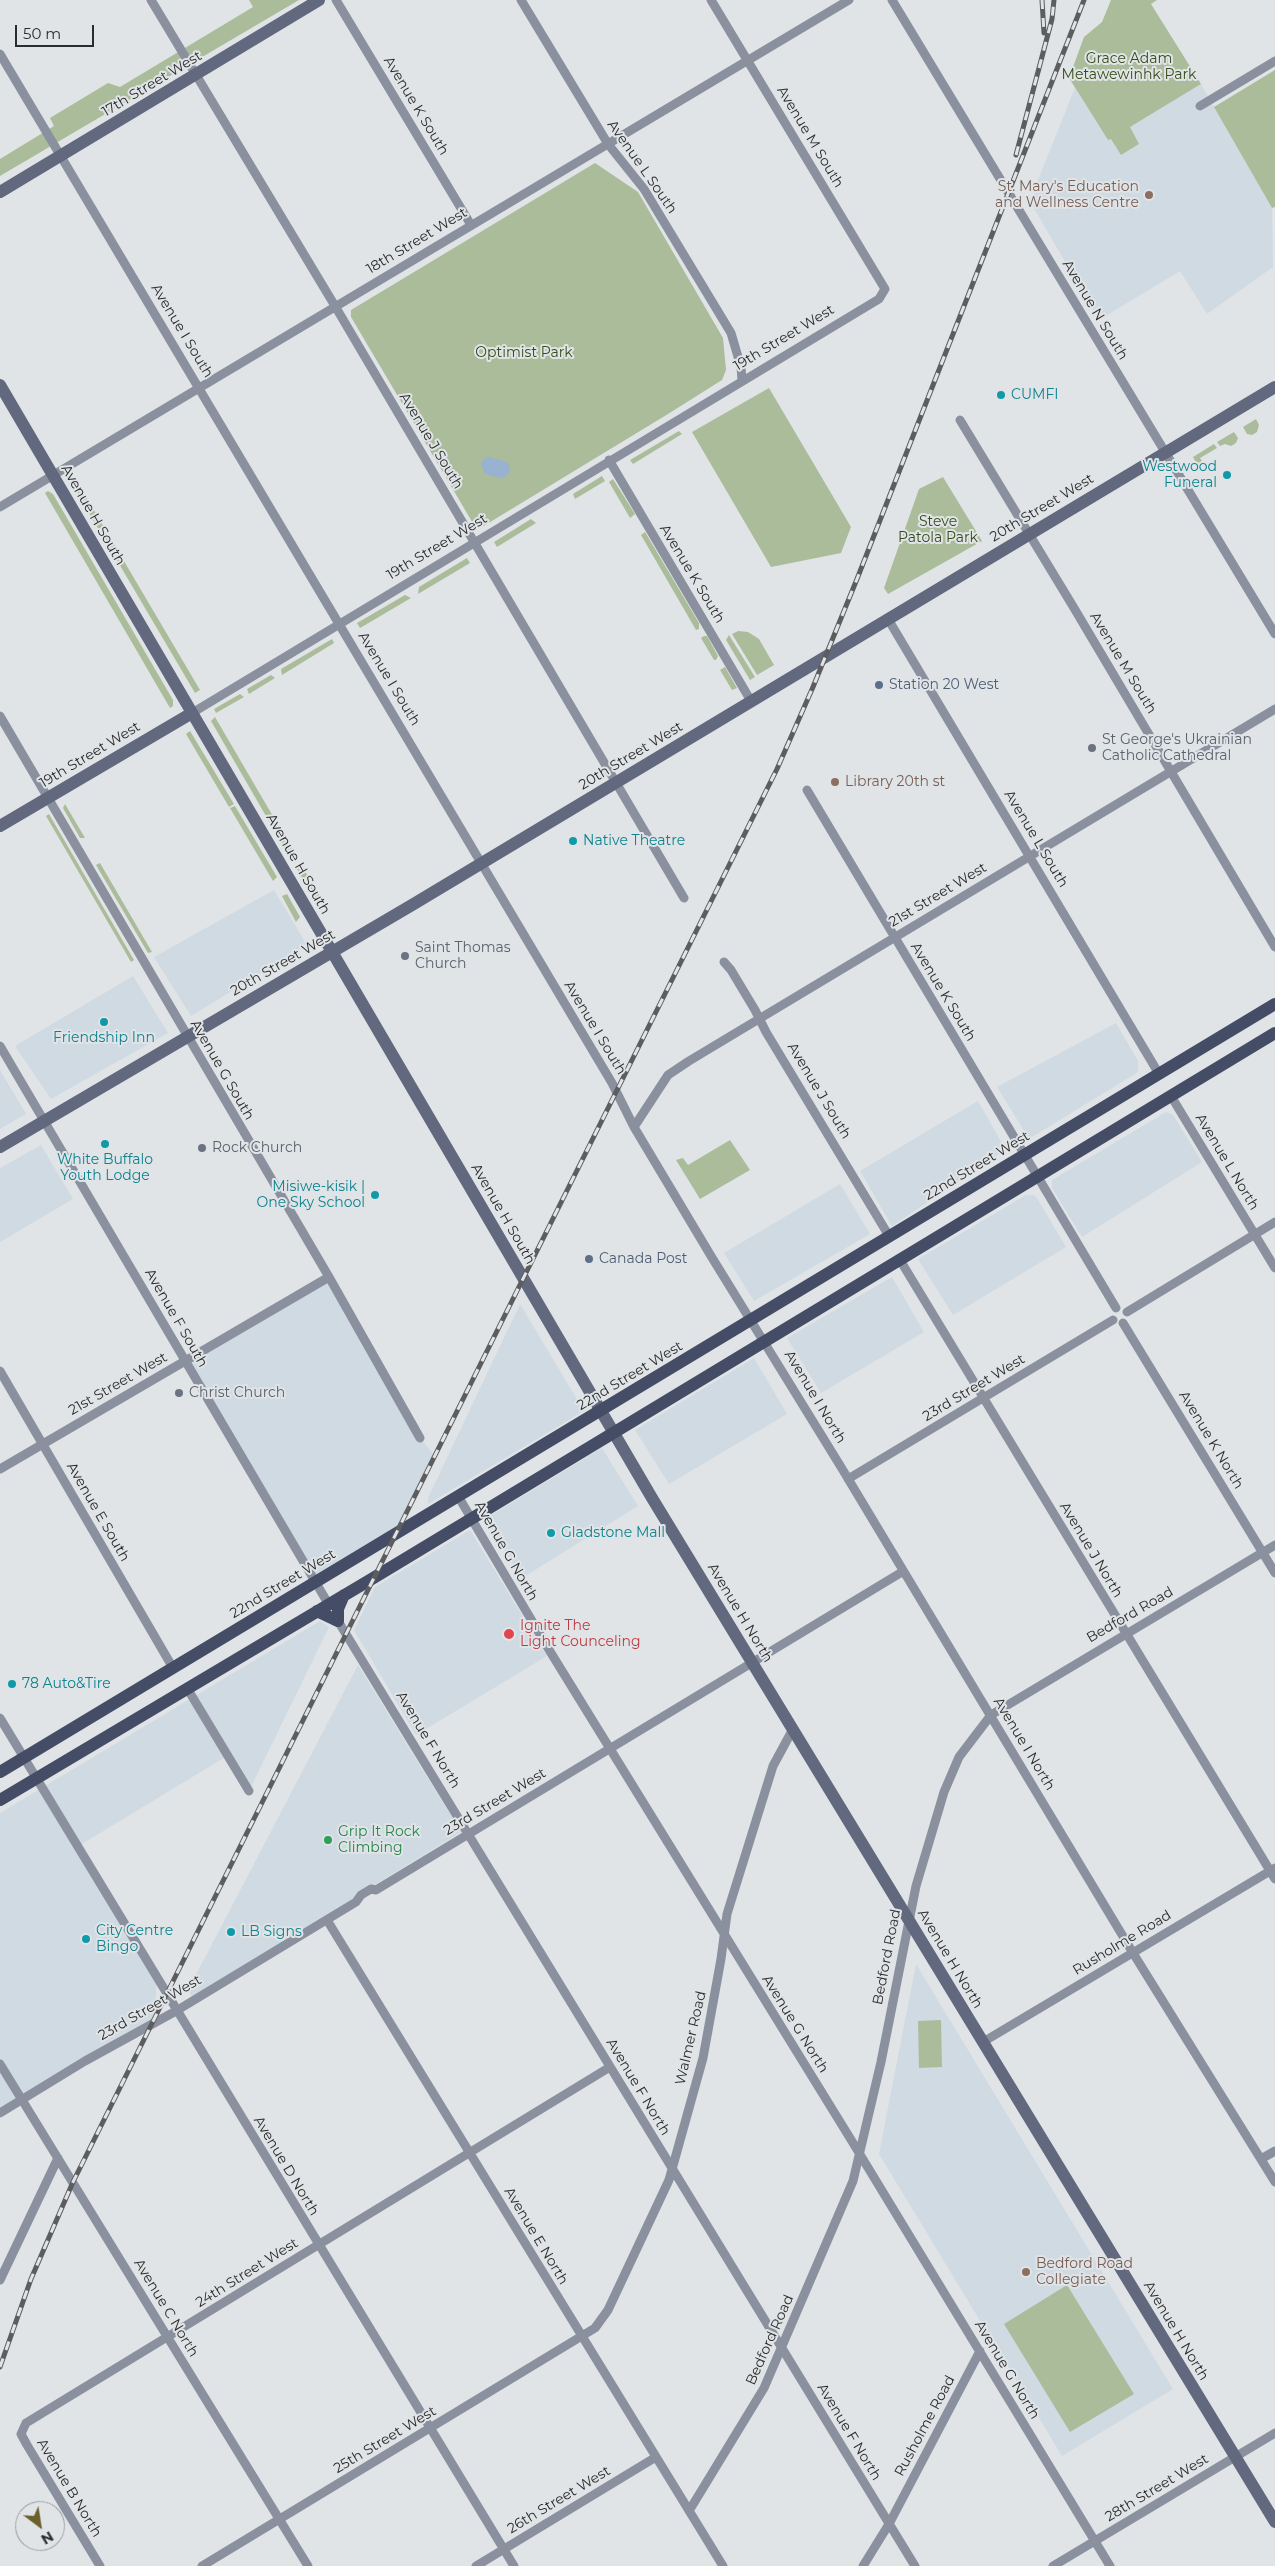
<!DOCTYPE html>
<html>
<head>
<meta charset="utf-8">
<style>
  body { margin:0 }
  #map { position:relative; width:1275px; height:2566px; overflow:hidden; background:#e0e4e7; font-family:Montserrat,sans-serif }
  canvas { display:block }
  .north { position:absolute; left:15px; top:2501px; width:50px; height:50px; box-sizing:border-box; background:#e0e4e7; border:1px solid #989a9d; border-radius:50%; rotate:149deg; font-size:14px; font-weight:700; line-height:20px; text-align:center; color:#2b2c2d }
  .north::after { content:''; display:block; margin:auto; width:18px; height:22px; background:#6c602d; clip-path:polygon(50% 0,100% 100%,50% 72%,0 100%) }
  .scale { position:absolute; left:15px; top:25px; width:79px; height:22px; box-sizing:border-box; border:2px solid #2b2c2d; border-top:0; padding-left:6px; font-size:15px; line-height:18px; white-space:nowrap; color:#2b2c2d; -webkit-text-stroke:4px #e0e4e7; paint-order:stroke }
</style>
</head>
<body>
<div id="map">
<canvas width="1275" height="2566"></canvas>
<div class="north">N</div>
<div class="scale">50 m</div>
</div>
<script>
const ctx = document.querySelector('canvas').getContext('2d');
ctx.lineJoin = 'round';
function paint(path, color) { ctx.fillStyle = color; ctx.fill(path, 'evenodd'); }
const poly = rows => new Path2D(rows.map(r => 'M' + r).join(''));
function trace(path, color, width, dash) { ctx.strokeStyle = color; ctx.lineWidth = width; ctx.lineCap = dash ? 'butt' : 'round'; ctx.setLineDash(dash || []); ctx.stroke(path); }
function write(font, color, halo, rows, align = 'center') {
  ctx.font = font + ' Montserrat,sans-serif'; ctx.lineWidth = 4; ctx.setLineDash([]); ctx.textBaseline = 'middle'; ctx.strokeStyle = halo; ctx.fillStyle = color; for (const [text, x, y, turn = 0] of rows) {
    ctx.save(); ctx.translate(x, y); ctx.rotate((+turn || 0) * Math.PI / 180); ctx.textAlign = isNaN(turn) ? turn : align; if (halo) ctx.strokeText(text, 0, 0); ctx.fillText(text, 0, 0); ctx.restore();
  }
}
const built = poly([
  [1201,84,1272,208,1273,267,1207,314,1180,271,1099,320,1032,205,1036,185,1075,88,1108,140],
  [274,890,307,945,191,1016,154,957],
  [133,976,168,1033,51,1099,15,1046],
  [1116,1023,1138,1061,1138,1072,1029,1139,997,1087],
  [0,1070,26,1114,0,1129],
  [978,1101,1003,1145,1001,1153,892,1226,860,1171],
  [1166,1112,1173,1115,1202,1162,1082,1237,1052,1188,1052,1180],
  [41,1145,73,1199,0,1242,0,1168],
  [840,1184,870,1234,754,1301,724,1253],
  [1026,1195,1033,1195,1037,1198,1066,1247,953,1315,918,1259],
  [329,1277,420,1438,435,1456,395,1534,315,1581,185,1361],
  [892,1277,924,1332,821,1393,787,1338],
  [520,1304,584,1411,428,1504,428,1498],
  [754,1358,787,1414,669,1484,635,1430],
  [602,1448,638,1506,522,1578,486,1521,488,1517],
  [470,1530,547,1656,416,1735,354,1630,375,1587],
  [320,1621,329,1627,249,1791,227,1756,77,1847,157,1980,154,2022,0,2114,0,1813],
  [358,1665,461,1832,192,1997,188,1990],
  [916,1964,1173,2389,1062,2456,879,2154]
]);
const green = poly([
  [249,0,299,0,0,176,0,159,54,126,50,118,108,83,120,87,253,7],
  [1111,0,1157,0,1151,4,1201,84,1130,127,1139,144,1121,155,1111,139,1108,140,1069,78,1084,37,1102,22],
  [1275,70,1275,207,1272,208,1214,107],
  [595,163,638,192,723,338,726,370,722,380,668,414,482,527,474,525,351,317,351,310],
  [769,388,851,527,841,553,771,567,692,432],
  [1256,419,1259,425,1257,432,1252,435,1247,434,1243,427],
  [679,431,682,434,633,464,630,460],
  [1234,432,1238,438,1236,443,1231,446,1225,444,1220,446,1217,442],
  [1214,444,1217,448,1200,458,1202,461,1197,464,1193,457],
  [602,476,605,481,575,499,573,494],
  [72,477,75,478,200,690,195,693,72,484],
  [943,477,982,541,888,594,884,588,919,489],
  [613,479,635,514,630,518,609,482],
  [48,491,53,494,173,700,173,706,170,708,45,493],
  [531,519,536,523,497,547,494,542],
  [645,532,699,623,699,629,696,630,641,535],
  [467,558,470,563,418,594,419,587],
  [405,595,411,598,360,628,357,623],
  [738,631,748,632,759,639,774,665,757,675,732,634],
  [729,635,755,677,750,680,726,640],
  [704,636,707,636,718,656,716,660,714,660,701,638],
  [332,639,334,643,282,675,281,669],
  [725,667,737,688,732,690,720,670],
  [271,675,275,678,249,694,247,689],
  [240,694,244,697,216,713,214,709],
  [215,717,295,854,288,854,211,721],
  [190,731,234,804,229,807,186,734],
  [65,804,85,838,80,838,63,808],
  [235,806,277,877,273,881,230,808],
  [49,814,134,960,131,962,46,816],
  [100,863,152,952,148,953,96,865],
  [300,863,323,901,318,905,297,869],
  [287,894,300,917,296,922,282,896],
  [730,1140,750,1170,700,1199,676,1160,683,1158,688,1165],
  [941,2020,942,2067,919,2068,918,2021],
  [1067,2285,1134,2394,1070,2432,1004,2324]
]);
const water = poly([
  [490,457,507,462,510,467,509,473,505,477,500,478,485,474,481,464,485,458]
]);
const street = poly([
  [151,0,335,306,684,898],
  [336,0,471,225],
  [521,0,608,144,644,189,731,333,741,367,742,380],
  [892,0,1275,634],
  [0,54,612,1083,634,1127,711,1256,841,1467,1133,1953,1275,2182],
  [1200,106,1275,61],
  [960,420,1074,608,1275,947],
  [609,460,751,701],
  [0,507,849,0],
  [888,619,1159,1074],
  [192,713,879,299,885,289,711,0],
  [0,716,329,1277,420,1438],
  [807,790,1116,1308],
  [724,962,731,970,755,1010,766,1032,889,1236],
  [0,1046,329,1605],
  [1171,1096,1275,1268],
  [634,1127,668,1075,689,1061,1275,709],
  [900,1260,1275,1879],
  [1127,1312,1275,1222],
  [1123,1323,1275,1573],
  [0,1371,173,1668],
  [0,1469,329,1277],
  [848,1479,1113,1320],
  [458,1496,551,1653,850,2138,1110,2566],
  [338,1621,915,2566],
  [187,1688,249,1791],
  [0,1718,514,2566],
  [327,1920,723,2566],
  [983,2042,1275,1868],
  [0,2064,308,2566],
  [0,2113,85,2061,176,2011,356,1902,361,1895,371,1889,376,1890,902,1572],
  [1261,2159,1275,2151],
  [0,2280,58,2158],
  [689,2511,764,2388,853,2181,881,2062,916,1886,944,1792,959,1757,991,1715,1275,1545],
  [100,2566,27,2445,21,2434,26,2423,610,2067],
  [202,2566,595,2328,608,2310,669,2180,703,2058,721,1959,727,1914,773,1766,793,1729],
  [476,2566,656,2457],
  [863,2566,889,2524,980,2351],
  [1053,2566,1275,2433]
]);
const secondary = poly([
  [0,192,319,0],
  [0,385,652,1498,1275,2522],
  [0,826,192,713],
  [0,1147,412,905,1275,387]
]);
const primary = poly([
  [317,1611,338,1621,338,1609,344,1595],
  [0,1772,1275,1004],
  [0,1800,375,1577,1275,1033]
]);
const rail = poly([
  [1042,0,1044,33],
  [1016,155,1052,19,1054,0],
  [0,2367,31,2279,73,2182,777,769,813,687,857,579,1084,0]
]);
const markers = [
  [1149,195,5,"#8d6e63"],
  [1001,395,5,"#0f9aa8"],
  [1227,475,5,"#0f9aa8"],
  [879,685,5,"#5c6f8a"],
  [1092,748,5,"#6b7280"],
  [835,782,5,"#8d6e63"],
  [573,841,5,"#0f9aa8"],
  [405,956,5,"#6b7280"],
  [104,1022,5,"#0f9aa8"],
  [105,1144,5,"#0f9aa8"],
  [202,1148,5,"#6b7280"],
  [375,1195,5,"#0f9aa8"],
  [589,1259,5,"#5c6f8a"],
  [179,1393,5,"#6b7280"],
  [551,1533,5,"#0f9aa8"],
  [509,1634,6,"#e0444e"],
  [12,1684,5,"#0f9aa8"],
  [328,1840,5,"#2e9e5b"],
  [231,1932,5,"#0f9aa8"],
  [86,1939,5,"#0f9aa8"],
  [1026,2272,5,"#8d6e63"]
];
const parkNames = [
  ["Grace Adam",1129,59],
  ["Metawewinhk Park",1129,75],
  ["Optimist Park",524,353],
  ["Steve",938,522],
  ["Patola Park",938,538]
];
const streetNames = [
  ["17th Street West",152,84,-31],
  ["Avenue K South",416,106,59],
  ["Avenue M South",810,137,59],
  ["Avenue L South",642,167,55],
  ["18th Street West",417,241,-31],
  ["Avenue N South",1095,310,59],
  ["Avenue I South",182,331,59],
  ["19th Street West",784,338,-31],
  ["Avenue J South",431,441,59],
  ["20th Street West",1042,508,-31],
  ["Avenue H South",93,515,60],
  ["19th Street West",437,547,-31],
  ["Avenue K South",692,574,59],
  ["Avenue M South",1123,663,59],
  ["Avenue I South",389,679,59],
  ["19th Street West",90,755,-31],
  ["20th Street West",631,756,-31],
  ["Avenue L South",1036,839,59],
  ["Avenue H South",298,864,60],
  ["21st Street West",938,895,-31],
  ["20th Street West",283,963,-30],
  ["Avenue K South",943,992,59],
  ["Avenue I South",595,1028,59],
  ["Avenue G South",222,1070,60],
  ["Avenue J South",819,1091,59],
  ["Avenue L North",1227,1162,59],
  ["22nd Street West",977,1166,-31],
  ["Avenue H South",503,1214,60],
  ["Avenue F South",176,1318,60],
  ["22nd Street West",630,1376,-31],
  ["21st Street West",118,1384,-30],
  ["23rd Street West",974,1388,-31],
  ["Avenue I North",815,1397,59],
  ["Avenue K North",1211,1440,59],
  ["Avenue E South",98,1512,60],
  ["Avenue J North",1091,1550,59],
  ["Avenue G North",506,1551,60],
  ["22nd Street West",283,1584,-31],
  ["Avenue H North",740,1613,59],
  ["Bedford Road",1130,1615,-30],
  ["Avenue F North",428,1740,59],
  ["Avenue I North",1024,1744,59],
  ["23rd Street West",495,1802,-31],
  ["Rusholme Road",1122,1943,-31],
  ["Bedford Road",887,1957,-79],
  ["Avenue H North",950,1959,59],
  ["23rd Street West",150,2008,-30],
  ["Avenue G North",795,2024,58],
  ["Walmer Road",691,2038,-77],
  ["Avenue F North",638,2087,59],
  ["Avenue D North",286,2166,59],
  ["Avenue E North",536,2236,59],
  ["24th Street West",247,2273,-32],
  ["Avenue C North",166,2308,59],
  ["Avenue H North",1176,2331,59],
  ["Bedford Road",770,2340,-66],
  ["Avenue G North",1007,2370,59],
  ["Rusholme Road",925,2426,-62],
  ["Avenue F North",849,2432,59],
  ["25th Street West",385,2440,-31],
  ["Avenue B North",69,2488,59],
  ["28th Street West",1157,2488,-31],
  ["26th Street West",559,2500,-31]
];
const educationNames = [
  ["St. Mary's Education",1139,187,"right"],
  ["and Wellness Centre",1139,203,"right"],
  ["Library 20th st",845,782],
  ["Bedford Road",1036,2264],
  ["Collegiate",1036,2280]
];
const cultureNames = [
  ["CUMFI",1011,395],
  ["Westwood",1217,467,"right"],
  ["Funeral",1217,483,"right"],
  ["Native Theatre",583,841],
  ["Friendship Inn",104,1038,"center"],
  ["White Buffalo",105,1160,"center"],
  ["Youth Lodge",105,1176,"center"],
  ["Misiwe-kisik |",365,1187,"right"],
  ["One Sky School",365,1203,"right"],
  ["Gladstone Mall",561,1533],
  ["78 Auto&Tire",22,1684],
  ["City Centre",96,1931],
  ["Bingo",96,1947],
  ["LB Signs",241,1932]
];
const serviceNames = [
  ["Station 20 West",889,685],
  ["Canada Post",599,1259]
];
const worshipNames = [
  ["St George's Ukrainian",1102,740],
  ["Catholic Cathedral",1102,756],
  ["Saint Thomas",415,948],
  ["Church",415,964],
  ["Rock Church",212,1148],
  ["Christ Church",189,1393]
];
const healthNames = [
  ["Ignite The",520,1626],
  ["Light Counceling",520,1642]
];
const leisureNames = [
  ["Grip It Rock",338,1832],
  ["Climbing",338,1848]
];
paint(built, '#d0dae2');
paint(green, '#abbc9b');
paint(water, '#98b2cf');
trace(street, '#8b909f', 9);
trace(secondary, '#62687d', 12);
trace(primary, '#454c65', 12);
trace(rail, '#5c5d5f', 5);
trace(rail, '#e0e4e7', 3, [9]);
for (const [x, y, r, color] of markers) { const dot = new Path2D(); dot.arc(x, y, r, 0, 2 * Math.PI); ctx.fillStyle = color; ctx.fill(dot); trace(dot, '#e0e4e7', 2); }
write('14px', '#354b18', '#e0e4e7', parkNames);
write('14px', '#2b2c2d', '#e0e4e7', streetNames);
write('14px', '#785e54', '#e0e4e7', educationNames, 'left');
write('14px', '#0d838f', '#e0e4e7', cultureNames, 'left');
write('14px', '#4e5e75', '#e0e4e7', serviceNames, 'left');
write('14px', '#5b616d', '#e0e4e7', worshipNames, 'left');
write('14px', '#be3a42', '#e0e4e7', healthNames, 'left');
write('14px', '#27864d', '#e0e4e7', leisureNames, 'left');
</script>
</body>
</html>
